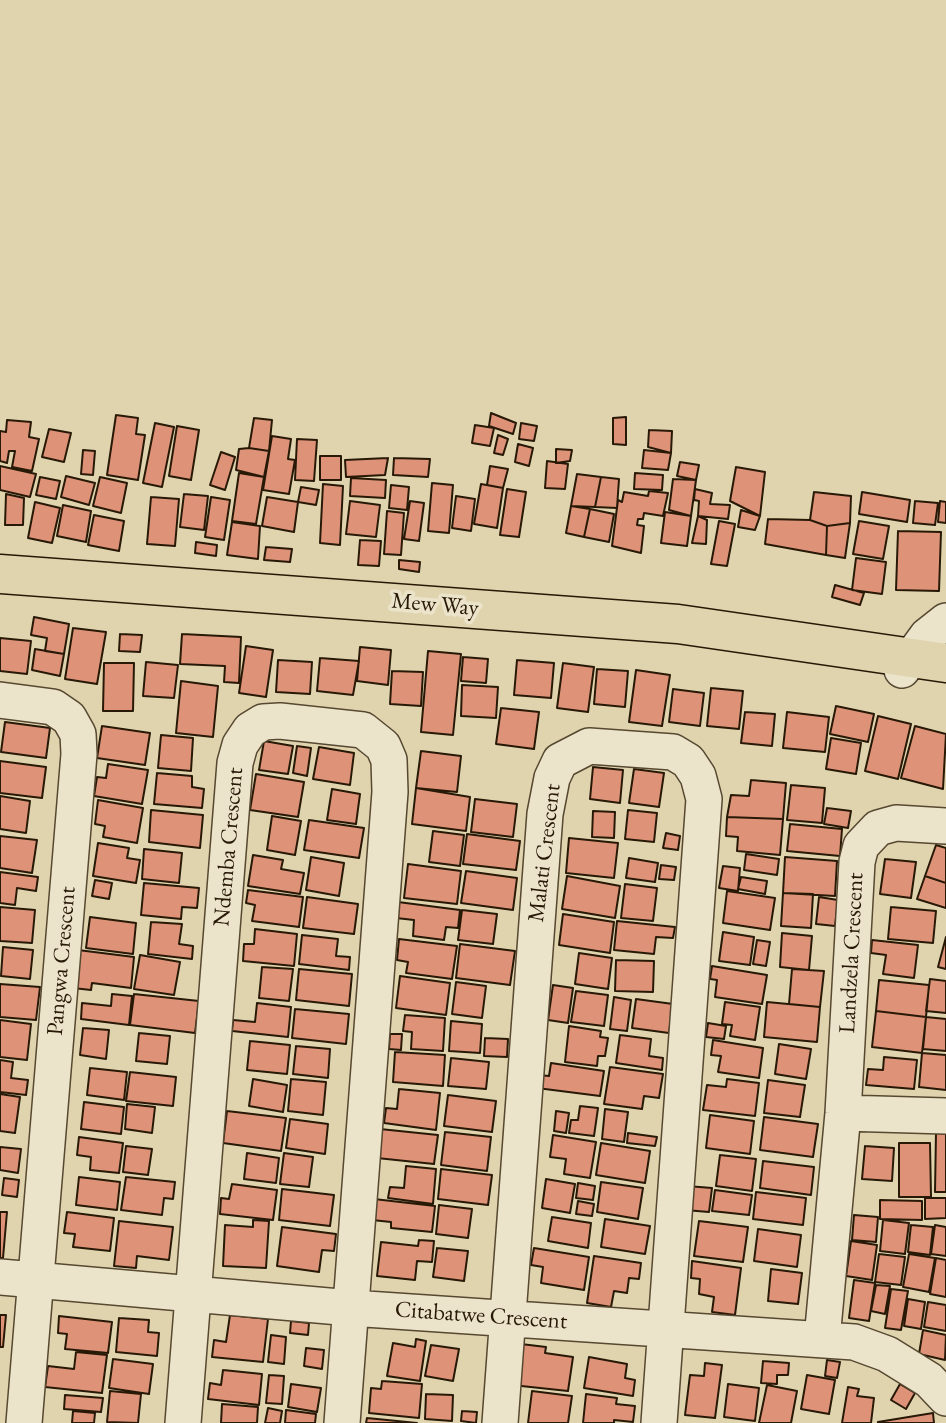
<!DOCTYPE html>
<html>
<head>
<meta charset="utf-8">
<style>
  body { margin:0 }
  canvas { display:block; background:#e0d4ae }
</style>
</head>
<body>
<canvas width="946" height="1423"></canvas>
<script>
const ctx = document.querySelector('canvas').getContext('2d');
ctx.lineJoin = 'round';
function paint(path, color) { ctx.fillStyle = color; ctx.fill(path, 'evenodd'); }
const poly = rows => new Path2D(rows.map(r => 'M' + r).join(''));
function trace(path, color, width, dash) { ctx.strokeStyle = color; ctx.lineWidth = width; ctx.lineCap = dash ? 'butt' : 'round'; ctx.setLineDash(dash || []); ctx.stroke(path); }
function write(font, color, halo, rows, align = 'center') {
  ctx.font = font + ' "EB Garamond",serif'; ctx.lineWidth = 7; ctx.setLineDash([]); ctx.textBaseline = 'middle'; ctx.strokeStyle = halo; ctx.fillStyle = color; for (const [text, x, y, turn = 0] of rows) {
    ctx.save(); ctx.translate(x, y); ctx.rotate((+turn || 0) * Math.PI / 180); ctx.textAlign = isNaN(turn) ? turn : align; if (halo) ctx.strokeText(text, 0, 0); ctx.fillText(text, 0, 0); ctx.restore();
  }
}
const building = poly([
  [491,413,516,423,513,434,489,426,491,413],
  [116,415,138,418,136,434,145,435,138,480,107,475,116,415],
  [626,417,626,445,613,444,613,418,626,417],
  [254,418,272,420,269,451,249,448,254,418],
  [7,420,31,422,29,437,39,439,32,471,12,467,15,451,9,451,7,463,0,461,0,431,6,432,7,420],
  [155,423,174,427,162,487,143,483,155,423],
  [521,423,537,426,534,441,519,439,521,423],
  [475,425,494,428,490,446,472,443,475,425],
  [177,426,199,430,191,480,169,476,177,426],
  [49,429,71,433,64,462,42,457,49,429],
  [649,430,672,431,671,453,648,447,649,430],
  [498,435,508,439,503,455,494,453,498,435],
  [272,436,291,439,288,459,295,460,289,494,263,490,272,436],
  [297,439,317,440,314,481,295,480,297,439],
  [518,444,533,448,529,466,515,462,518,444],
  [249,448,269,451,264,477,236,470,239,449,249,448],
  [556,449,572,450,570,461,556,463,556,449],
  [83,450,95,451,93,475,81,474,83,450],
  [644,450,671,453,668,470,642,468,644,450],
  [221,452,235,457,225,490,210,485,221,452],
  [320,456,341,456,341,480,320,480,320,456],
  [388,458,385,475,346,477,345,460,388,458],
  [394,458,430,459,428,477,393,475,394,458],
  [547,461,568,464,565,489,545,488,547,461],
  [680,462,699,465,696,480,677,476,680,462],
  [0,466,36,474,30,497,0,490,0,466],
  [490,466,508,469,503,488,487,485,490,466],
  [736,467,765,472,760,516,730,501,736,467],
  [239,473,264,477,256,524,232,521,239,473],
  [635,473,663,475,662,490,634,489,635,473],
  [577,474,601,477,595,507,571,506,577,474],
  [66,476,95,483,89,505,61,497,66,476],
  [40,477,60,481,56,499,36,495,40,477],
  [100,477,127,483,121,513,93,506,100,477],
  [601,477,619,479,617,508,595,507,601,477],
  [351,478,386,480,385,498,350,496,351,478],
  [673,479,696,480,691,516,669,510,673,479],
  [432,483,453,485,449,533,428,531,432,483],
  [323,484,343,486,340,545,320,543,323,484],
  [481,484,503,488,497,528,474,524,481,484],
  [391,485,409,487,407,510,389,508,391,485],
  [301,487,319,490,316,505,298,502,301,487],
  [507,489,526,492,519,537,500,535,507,489],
  [695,489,712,493,710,504,730,505,728,519,698,516,699,501,694,500,695,489],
  [649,491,668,493,663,516,644,513,643,519,638,519,637,525,644,526,641,553,612,546,618,500,622,502,624,492,648,496,649,491],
  [814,492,851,496,850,523,827,526,810,520,814,492],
  [862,492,910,500,907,522,859,514,862,492],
  [6,494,24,498,23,525,5,525,6,494],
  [184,494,208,496,204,530,180,527,184,494],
  [456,496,475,499,471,531,452,528,456,496],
  [151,497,179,499,175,546,147,544,151,497],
  [211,497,230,500,224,540,205,537,211,497],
  [267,497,298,502,294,532,262,526,267,497],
  [350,501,380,505,376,537,346,534,350,501],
  [410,501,424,503,419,541,404,539,410,501],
  [915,501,938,503,935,525,913,523,915,501],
  [940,501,946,502,946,523,938,522,940,501],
  [35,502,60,508,52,543,28,538,35,502],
  [63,505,91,511,86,542,57,536,63,505],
  [571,506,590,509,584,537,566,533,571,506],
  [590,509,614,514,609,542,584,537,590,509],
  [741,510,760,516,755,530,738,527,741,510],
  [387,511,404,513,401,555,384,554,387,511],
  [665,512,691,516,687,546,661,543,665,512],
  [94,515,124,521,119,551,88,545,94,515],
  [698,516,707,520,706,544,692,543,698,516],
  [768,519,810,520,827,526,826,555,765,544,768,519],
  [719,521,735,524,727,566,711,564,719,521],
  [859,521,889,526,883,559,853,554,859,521],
  [232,522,260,526,258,559,227,555,232,522],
  [850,523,845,558,826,555,827,526,850,523],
  [898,531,941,532,939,591,896,590,898,531],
  [360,540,381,541,379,566,358,565,360,540],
  [196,542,217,545,216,556,195,553,196,542],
  [266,547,292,549,290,562,264,560,266,547],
  [856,558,886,562,882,594,852,590,856,558],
  [399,560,420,562,419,572,399,569,399,560],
  [835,585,864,593,860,605,832,597,835,585],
  [34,617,69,624,64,654,45,651,47,638,31,635,34,617],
  [73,628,106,632,97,684,65,679,73,628],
  [120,634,142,635,140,652,119,651,120,634],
  [182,634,241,637,239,683,224,682,225,666,180,664,182,634],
  [0,638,31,641,27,674,0,671,0,638],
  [246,646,273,650,266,697,239,693,246,646],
  [360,647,391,650,388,685,357,681,360,647],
  [35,649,64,654,60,676,32,670,35,649],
  [428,651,461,654,453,735,421,732,428,651],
  [463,657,488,659,486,683,461,681,463,657],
  [320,658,359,661,353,695,317,691,320,658],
  [278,660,312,662,310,694,276,692,278,660],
  [517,660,554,663,551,698,514,695,517,660],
  [146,662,178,665,174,698,143,696,146,662],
  [104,663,134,663,133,711,103,711,104,663],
  [563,663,594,667,588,712,557,708,563,663],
  [597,669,628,671,625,707,594,704,597,669],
  [636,670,670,675,662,726,629,722,636,670],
  [392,671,423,672,421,706,390,704,392,671],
  [181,681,218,686,213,737,176,733,181,681],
  [462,685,498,687,496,718,461,716,462,685],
  [711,688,743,691,739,729,707,726,711,688],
  [673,689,704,693,700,726,669,722,673,689],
  [836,706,874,714,868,742,830,734,836,706],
  [501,708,539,712,534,749,496,744,501,708],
  [745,712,775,714,772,746,741,743,745,712],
  [787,712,829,717,825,752,783,748,787,712],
  [878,716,911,724,898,779,865,771,878,716],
  [5,722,50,728,46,758,1,752,5,722],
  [102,726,150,733,145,765,97,758,102,726],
  [915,726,946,734,943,789,901,778,915,726],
  [161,735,193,738,191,771,158,768,161,735],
  [831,738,861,743,856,774,826,769,831,738],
  [264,741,293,746,288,774,259,770,264,741],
  [297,746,311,748,307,776,293,773,297,746],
  [319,747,354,753,350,785,313,779,319,747],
  [421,751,461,756,457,792,416,788,421,751],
  [0,761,46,767,42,798,0,793,0,761],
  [108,764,148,770,142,804,94,796,97,777,106,778,108,764],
  [593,767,623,770,620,803,590,799,593,767],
  [634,769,664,773,659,807,629,803,634,769],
  [157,773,192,776,192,787,204,789,202,808,154,804,157,773],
  [256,774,304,782,298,817,250,810,256,774],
  [751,780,786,783,783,819,727,817,731,795,749,796,751,780],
  [791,785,825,788,822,823,787,820,791,785],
  [416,788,470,797,466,831,412,824,416,788],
  [332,789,360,794,356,824,327,820,332,789],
  [0,796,30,801,26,833,0,829,0,796],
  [475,799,517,804,513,837,471,832,475,799],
  [98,800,143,808,137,843,103,837,105,826,95,824,98,800],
  [827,808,851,811,848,828,824,824,827,808],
  [151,810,203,815,200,848,149,842,151,810],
  [628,810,657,813,654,842,625,839,628,810],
  [593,811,615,812,614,838,592,837,593,811],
  [272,816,301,821,295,855,267,850,272,816],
  [727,817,783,819,780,855,737,851,738,837,726,836,727,817],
  [309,820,364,828,359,858,304,850,309,820],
  [790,824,842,829,840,856,787,851,790,824],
  [433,831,464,835,460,866,429,862,433,831],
  [666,833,680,836,678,850,663,848,666,833],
  [467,834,520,841,516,870,463,864,467,834],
  [0,836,37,840,32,873,0,868,0,836],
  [569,838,618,843,614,878,566,873,569,838],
  [98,843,129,848,127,858,140,860,136,883,93,876,98,843],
  [936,845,946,848,946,883,925,876,936,845],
  [144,849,182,853,179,883,142,879,144,849],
  [746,854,779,859,777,875,744,870,746,854],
  [253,855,283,860,281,869,304,873,300,894,248,886,253,855],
  [311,857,344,863,339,896,306,890,311,857],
  [785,857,837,861,835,896,783,893,785,857],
  [629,858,658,863,655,882,626,878,629,858],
  [885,859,916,862,911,898,880,894,885,859],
  [408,864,461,871,457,904,404,898,408,864],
  [661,865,676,867,674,880,659,879,661,865],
  [723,866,740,868,738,891,719,888,723,866],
  [466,871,517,878,513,910,461,903,466,871],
  [0,872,38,877,36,891,17,888,15,905,0,903,0,872],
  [567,876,620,886,615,918,562,909,567,876],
  [925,876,946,883,946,908,917,899,925,876],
  [741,877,767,881,765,894,738,889,741,877],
  [95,880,112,883,109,899,92,896,95,880],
  [144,883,199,888,197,908,182,907,181,919,141,915,144,883],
  [625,884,657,888,653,921,621,918,625,884],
  [248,890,303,897,299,927,252,921,255,905,246,903,248,890],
  [727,891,775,898,770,930,723,923,727,891],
  [783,893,813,894,811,928,781,926,783,893],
  [307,897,358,904,354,934,303,928,307,897],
  [819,897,838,900,835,926,816,924,819,897],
  [398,902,460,910,458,928,446,927,444,940,413,936,414,920,396,918,398,902],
  [0,907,35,910,32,943,0,941,0,907],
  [891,907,936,911,933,943,888,939,891,907],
  [462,910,497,914,493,944,458,940,462,910],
  [563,914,614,922,610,953,559,945,563,914],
  [90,917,136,923,133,954,86,948,90,917],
  [617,921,675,927,673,938,656,937,654,954,614,950,617,921],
  [151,922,182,924,179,944,193,946,192,959,148,954,151,922],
  [255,929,297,934,294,966,243,961,244,944,254,944,255,929],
  [723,932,754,937,750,965,719,961,723,932],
  [782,933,812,936,809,970,780,967,782,933],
  [302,935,338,939,336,956,350,957,349,970,299,964,302,935],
  [946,937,946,969,938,967,946,937],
  [399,939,457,946,452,979,406,973,408,962,397,960,399,939],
  [757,940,770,942,766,966,753,964,757,940],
  [872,940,918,945,914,978,883,974,886,955,871,953,872,940],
  [460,944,515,951,510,985,456,978,460,944],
  [3,947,33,950,30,979,1,976,3,947],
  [78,950,134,957,131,988,92,983,91,990,73,988,78,950],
  [579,953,612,958,608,989,575,984,579,953],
  [140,955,180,962,174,995,134,989,140,955],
  [616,960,654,961,653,992,615,991,616,960],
  [712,966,767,975,762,1004,715,997,717,980,710,979,712,966],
  [262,967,293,969,289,1001,259,998,262,967],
  [299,969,352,974,349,1006,296,1000,299,969],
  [792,969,824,971,820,1007,789,1004,792,969],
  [400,976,450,983,446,1015,396,1008,400,976],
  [930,979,946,981,946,1013,926,1011,930,979],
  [879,980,929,985,926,1017,876,1011,879,980],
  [456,982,486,986,482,1018,452,1014,456,982],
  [0,984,40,987,36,1020,0,1017,0,984],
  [553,985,573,988,568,1023,548,1020,553,985],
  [576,991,608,995,604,1026,571,1022,576,991],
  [112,994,132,996,129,1025,81,1019,82,1003,111,1006,112,994],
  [134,994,199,1001,195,1033,130,1025,134,994],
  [614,997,631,1000,627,1031,610,1029,614,997],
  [636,999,673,1004,669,1033,632,1028,636,999],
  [725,1002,760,1007,755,1040,730,1036,732,1025,722,1024,725,1002],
  [767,1002,820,1007,817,1042,764,1037,767,1002],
  [257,1003,291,1007,288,1037,232,1031,233,1020,255,1022,257,1003],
  [295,1009,349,1014,346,1044,292,1038,295,1009],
  [876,1011,926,1017,922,1053,872,1047,876,1011],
  [405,1015,445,1018,443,1051,411,1049,412,1032,403,1031,405,1015],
  [926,1017,946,1019,946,1051,923,1049,926,1017],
  [0,1020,31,1024,27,1060,0,1057,0,1020],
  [451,1021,482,1024,480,1053,449,1051,451,1021],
  [708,1023,726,1026,724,1039,706,1037,708,1023],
  [569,1026,601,1031,600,1037,608,1038,605,1056,598,1056,597,1066,565,1062,569,1026],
  [83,1028,109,1030,106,1059,80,1055,83,1028],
  [139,1033,170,1036,167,1064,136,1061,139,1033],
  [390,1034,402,1034,401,1050,389,1049,390,1034],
  [620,1035,651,1039,649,1056,663,1058,662,1070,616,1063,620,1035],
  [485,1038,508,1039,507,1057,484,1056,485,1038],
  [713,1040,763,1048,759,1078,718,1072,721,1056,711,1055,713,1040],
  [250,1041,290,1045,287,1074,247,1070,250,1041],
  [779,1044,811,1049,806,1079,775,1074,779,1044],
  [296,1046,330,1049,328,1078,293,1074,296,1046],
  [395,1052,445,1055,443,1086,393,1082,395,1052],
  [922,1053,946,1055,946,1090,919,1087,922,1053],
  [884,1057,917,1060,914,1089,866,1085,868,1069,883,1070,884,1057],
  [451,1058,489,1062,486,1089,448,1086,451,1058],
  [0,1060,13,1062,11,1078,28,1080,26,1095,0,1092,0,1060],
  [551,1063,604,1071,600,1096,537,1088,539,1075,549,1076,551,1063],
  [610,1067,663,1074,659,1098,644,1096,642,1109,604,1104,610,1067],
  [90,1068,127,1072,124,1100,87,1095,90,1068],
  [130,1072,176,1077,173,1106,126,1101,130,1072],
  [253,1079,287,1085,283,1112,249,1106,253,1079],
  [291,1079,326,1082,323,1115,288,1111,291,1079],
  [727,1079,759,1083,755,1116,703,1110,707,1085,726,1087,727,1079],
  [768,1080,805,1085,800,1117,764,1113,768,1080],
  [399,1089,440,1093,436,1130,384,1123,386,1108,397,1109,399,1089],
  [0,1094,20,1097,15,1133,0,1131,0,1094],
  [448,1095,496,1101,492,1132,444,1126,448,1095],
  [84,1102,124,1107,121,1134,81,1129,84,1102],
  [127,1104,155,1107,152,1133,125,1129,127,1104],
  [580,1106,598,1108,594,1136,569,1133,571,1120,578,1120,580,1106],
  [605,1109,628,1112,624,1142,602,1139,605,1109],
  [227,1111,286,1118,281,1151,223,1143,227,1111],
  [556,1111,569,1113,566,1133,554,1131,556,1111],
  [710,1115,754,1121,750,1154,706,1148,710,1115],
  [764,1117,818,1124,813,1157,760,1150,764,1117],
  [290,1119,328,1124,325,1154,286,1148,290,1119],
  [380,1129,438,1135,434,1164,377,1158,380,1129],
  [445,1132,491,1137,487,1171,441,1165,445,1132],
  [936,1132,946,1132,946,1192,935,1192,936,1132],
  [628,1133,657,1137,655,1146,627,1143,628,1133],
  [553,1135,596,1142,590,1178,564,1174,566,1159,550,1157,553,1135],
  [79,1137,123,1143,119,1173,90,1170,91,1157,77,1155,79,1137],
  [601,1143,650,1151,645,1183,596,1175,601,1143],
  [899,1143,930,1143,931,1197,899,1197,899,1143],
  [126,1146,152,1149,148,1175,123,1172,126,1146],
  [865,1146,894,1148,892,1181,862,1179,865,1146],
  [0,1147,21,1149,18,1173,0,1170,0,1147],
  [247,1153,279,1158,276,1183,244,1179,247,1153],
  [284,1153,313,1157,309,1187,280,1184,284,1153],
  [720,1155,756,1159,752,1191,716,1186,720,1155],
  [763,1161,814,1167,811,1195,760,1188,763,1161],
  [406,1166,436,1169,433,1204,388,1198,390,1187,404,1188,406,1166],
  [441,1169,492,1175,488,1205,438,1199,441,1169],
  [79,1177,120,1182,117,1210,76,1205,79,1177],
  [126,1177,175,1182,173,1199,164,1198,162,1215,121,1210,126,1177],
  [4,1178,19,1180,17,1197,2,1195,4,1178],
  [546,1179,575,1184,570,1213,542,1208,546,1179],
  [601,1182,643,1188,638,1219,597,1212,601,1182],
  [578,1183,595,1186,593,1200,576,1198,578,1183],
  [232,1184,277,1190,273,1220,220,1214,221,1198,229,1199,232,1184],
  [687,1186,712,1188,709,1212,685,1210,687,1186],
  [282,1189,334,1195,330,1226,279,1220,282,1189],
  [715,1190,752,1195,749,1215,712,1211,715,1190],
  [756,1192,806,1198,803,1225,753,1219,756,1192],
  [925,1198,946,1198,946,1218,925,1219,925,1198],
  [374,1199,435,1206,432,1232,391,1228,391,1222,372,1220,374,1199],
  [880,1200,922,1201,922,1220,880,1219,880,1200],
  [578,1201,594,1204,592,1216,576,1214,578,1201],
  [439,1205,472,1209,468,1238,436,1234,439,1205],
  [0,1212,7,1212,3,1258,0,1258,0,1212],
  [67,1212,114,1218,110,1251,73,1247,75,1234,64,1233,67,1212],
  [854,1215,878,1217,876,1242,852,1240,854,1215],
  [552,1217,591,1223,588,1248,548,1241,552,1217],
  [605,1219,650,1226,645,1254,601,1247,605,1219],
  [253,1220,269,1221,266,1268,223,1266,225,1225,253,1227,253,1220],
  [883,1220,909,1223,905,1254,880,1251,883,1220],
  [119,1221,173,1227,169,1260,137,1256,136,1268,114,1266,119,1221],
  [699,1221,748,1227,743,1262,694,1256,699,1221],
  [911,1225,933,1227,930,1255,908,1252,911,1225],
  [935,1225,946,1227,946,1256,931,1254,935,1225],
  [282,1227,336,1234,334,1251,322,1250,319,1272,277,1266,282,1227],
  [758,1229,801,1235,797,1267,754,1261,758,1229],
  [419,1240,434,1241,432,1262,417,1261,415,1280,377,1276,381,1242,418,1246,419,1240],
  [851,1241,877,1245,872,1280,846,1276,851,1241],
  [437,1248,468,1251,464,1281,433,1277,437,1248],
  [534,1248,589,1257,584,1290,541,1283,543,1267,531,1265,534,1248],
  [879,1254,905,1257,901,1285,875,1282,879,1254],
  [909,1254,935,1258,929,1292,903,1287,909,1254],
  [594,1256,641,1263,639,1279,629,1278,627,1293,614,1291,611,1307,587,1303,594,1256],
  [936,1258,946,1260,946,1297,930,1294,936,1258],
  [692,1261,741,1268,735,1315,712,1312,714,1297,699,1294,700,1279,691,1278,692,1261],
  [771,1269,802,1273,798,1304,768,1301,771,1269],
  [854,1280,875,1283,869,1321,849,1318,854,1280],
  [876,1285,890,1286,885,1314,871,1311,876,1285],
  [891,1289,908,1291,901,1330,885,1328,891,1289],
  [908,1299,925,1302,921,1329,904,1326,908,1299],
  [928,1302,946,1305,946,1331,924,1327,928,1302],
  [0,1315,6,1315,3,1347,0,1347,0,1315],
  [230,1315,268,1319,263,1362,212,1357,214,1340,226,1342,230,1315],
  [59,1316,112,1322,108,1353,65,1349,67,1334,58,1333,59,1316],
  [119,1318,149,1320,148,1332,159,1333,157,1356,116,1352,119,1318],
  [291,1321,309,1323,308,1335,290,1333,291,1321],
  [923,1330,946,1335,945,1360,919,1354,923,1330],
  [271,1335,286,1337,284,1364,268,1362,271,1335],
  [416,1339,426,1341,420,1381,387,1376,393,1343,415,1347,416,1339],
  [521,1344,546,1347,545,1353,573,1357,568,1391,512,1385,521,1344],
  [431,1345,459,1349,453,1381,425,1376,431,1345],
  [306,1348,324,1350,322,1369,304,1366,306,1348],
  [76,1352,107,1355,102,1393,45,1387,48,1366,74,1369,76,1352],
  [589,1357,627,1364,625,1378,635,1380,633,1396,584,1388,589,1357],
  [113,1359,153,1364,149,1394,109,1388,113,1359],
  [827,1360,840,1362,837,1378,825,1376,827,1360],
  [763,1361,789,1363,788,1375,777,1375,777,1384,761,1383,763,1361],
  [705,1363,722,1365,715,1418,685,1415,690,1375,704,1376,705,1363],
  [223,1370,262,1374,259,1405,208,1399,210,1383,221,1385,223,1370],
  [269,1375,284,1376,282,1404,266,1403,269,1375],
  [807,1375,835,1380,829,1414,801,1409,807,1375],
  [382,1381,422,1384,419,1418,369,1413,371,1388,381,1389,382,1381],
  [291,1384,321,1388,317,1412,288,1407,291,1384],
  [728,1384,759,1388,755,1421,724,1417,728,1384],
  [900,1384,915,1393,906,1409,891,1400,900,1384],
  [767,1385,797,1391,791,1423,759,1423,767,1385],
  [848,1387,859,1389,857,1396,874,1398,871,1423,842,1423,848,1387],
  [110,1391,141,1394,138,1423,107,1422,110,1391],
  [532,1391,572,1396,568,1423,528,1423,532,1391],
  [426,1394,453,1395,452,1421,425,1419,426,1394],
  [586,1394,617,1398,616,1404,635,1406,633,1422,614,1420,614,1423,583,1423,586,1394],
  [65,1395,103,1398,101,1412,64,1409,65,1395],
  [222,1404,258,1407,257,1423,221,1423,222,1404],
  [268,1408,282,1411,280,1423,265,1423,268,1408],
  [286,1410,316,1414,315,1423,285,1423,286,1410],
  [73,1411,95,1413,94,1423,72,1423,73,1411],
  [462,1411,477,1412,476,1423,461,1421,462,1411],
  [933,1413,934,1423,878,1423,878,1422,933,1413],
  [367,1418,417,1423,366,1423,367,1418]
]);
const minor = poly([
  [902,670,927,636,946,621],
  [0,700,53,707,69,718,78,734,79,754,24,1423],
  [843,1113,946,1116],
  [0,1277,351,1308,854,1342,887,1354,929,1380,946,1398],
  [822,1339,843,1113,857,862,861,846,878,828,896,823,946,826],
  [183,1423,235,763,240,745,250,730,263,722,280,721,363,730,383,746,389,760,390,792,342,1423],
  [500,1423,545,814,552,778,560,761,589,746,673,752,688,761,698,776,704,799,659,1423]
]);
const primary = poly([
  [0,574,678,624,946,663]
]);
const streetNames = [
  ["Mew Way",435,605,5],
  ["Ndemba Crescent",229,847,-85],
  ["Malati Crescent",545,853,-83],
  ["Landzela Crescent",852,953,-87],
  ["Pangwa Crescent",62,961,-85],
  ["Citabatwe Crescent",481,1316,4]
];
paint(building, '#de9378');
trace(building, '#281907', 2);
trace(minor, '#564831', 38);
trace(primary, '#281907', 41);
trace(minor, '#ebe3ca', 35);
trace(primary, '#e0d4ae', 38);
write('23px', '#281907', '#ebe3ca', streetNames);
</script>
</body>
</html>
